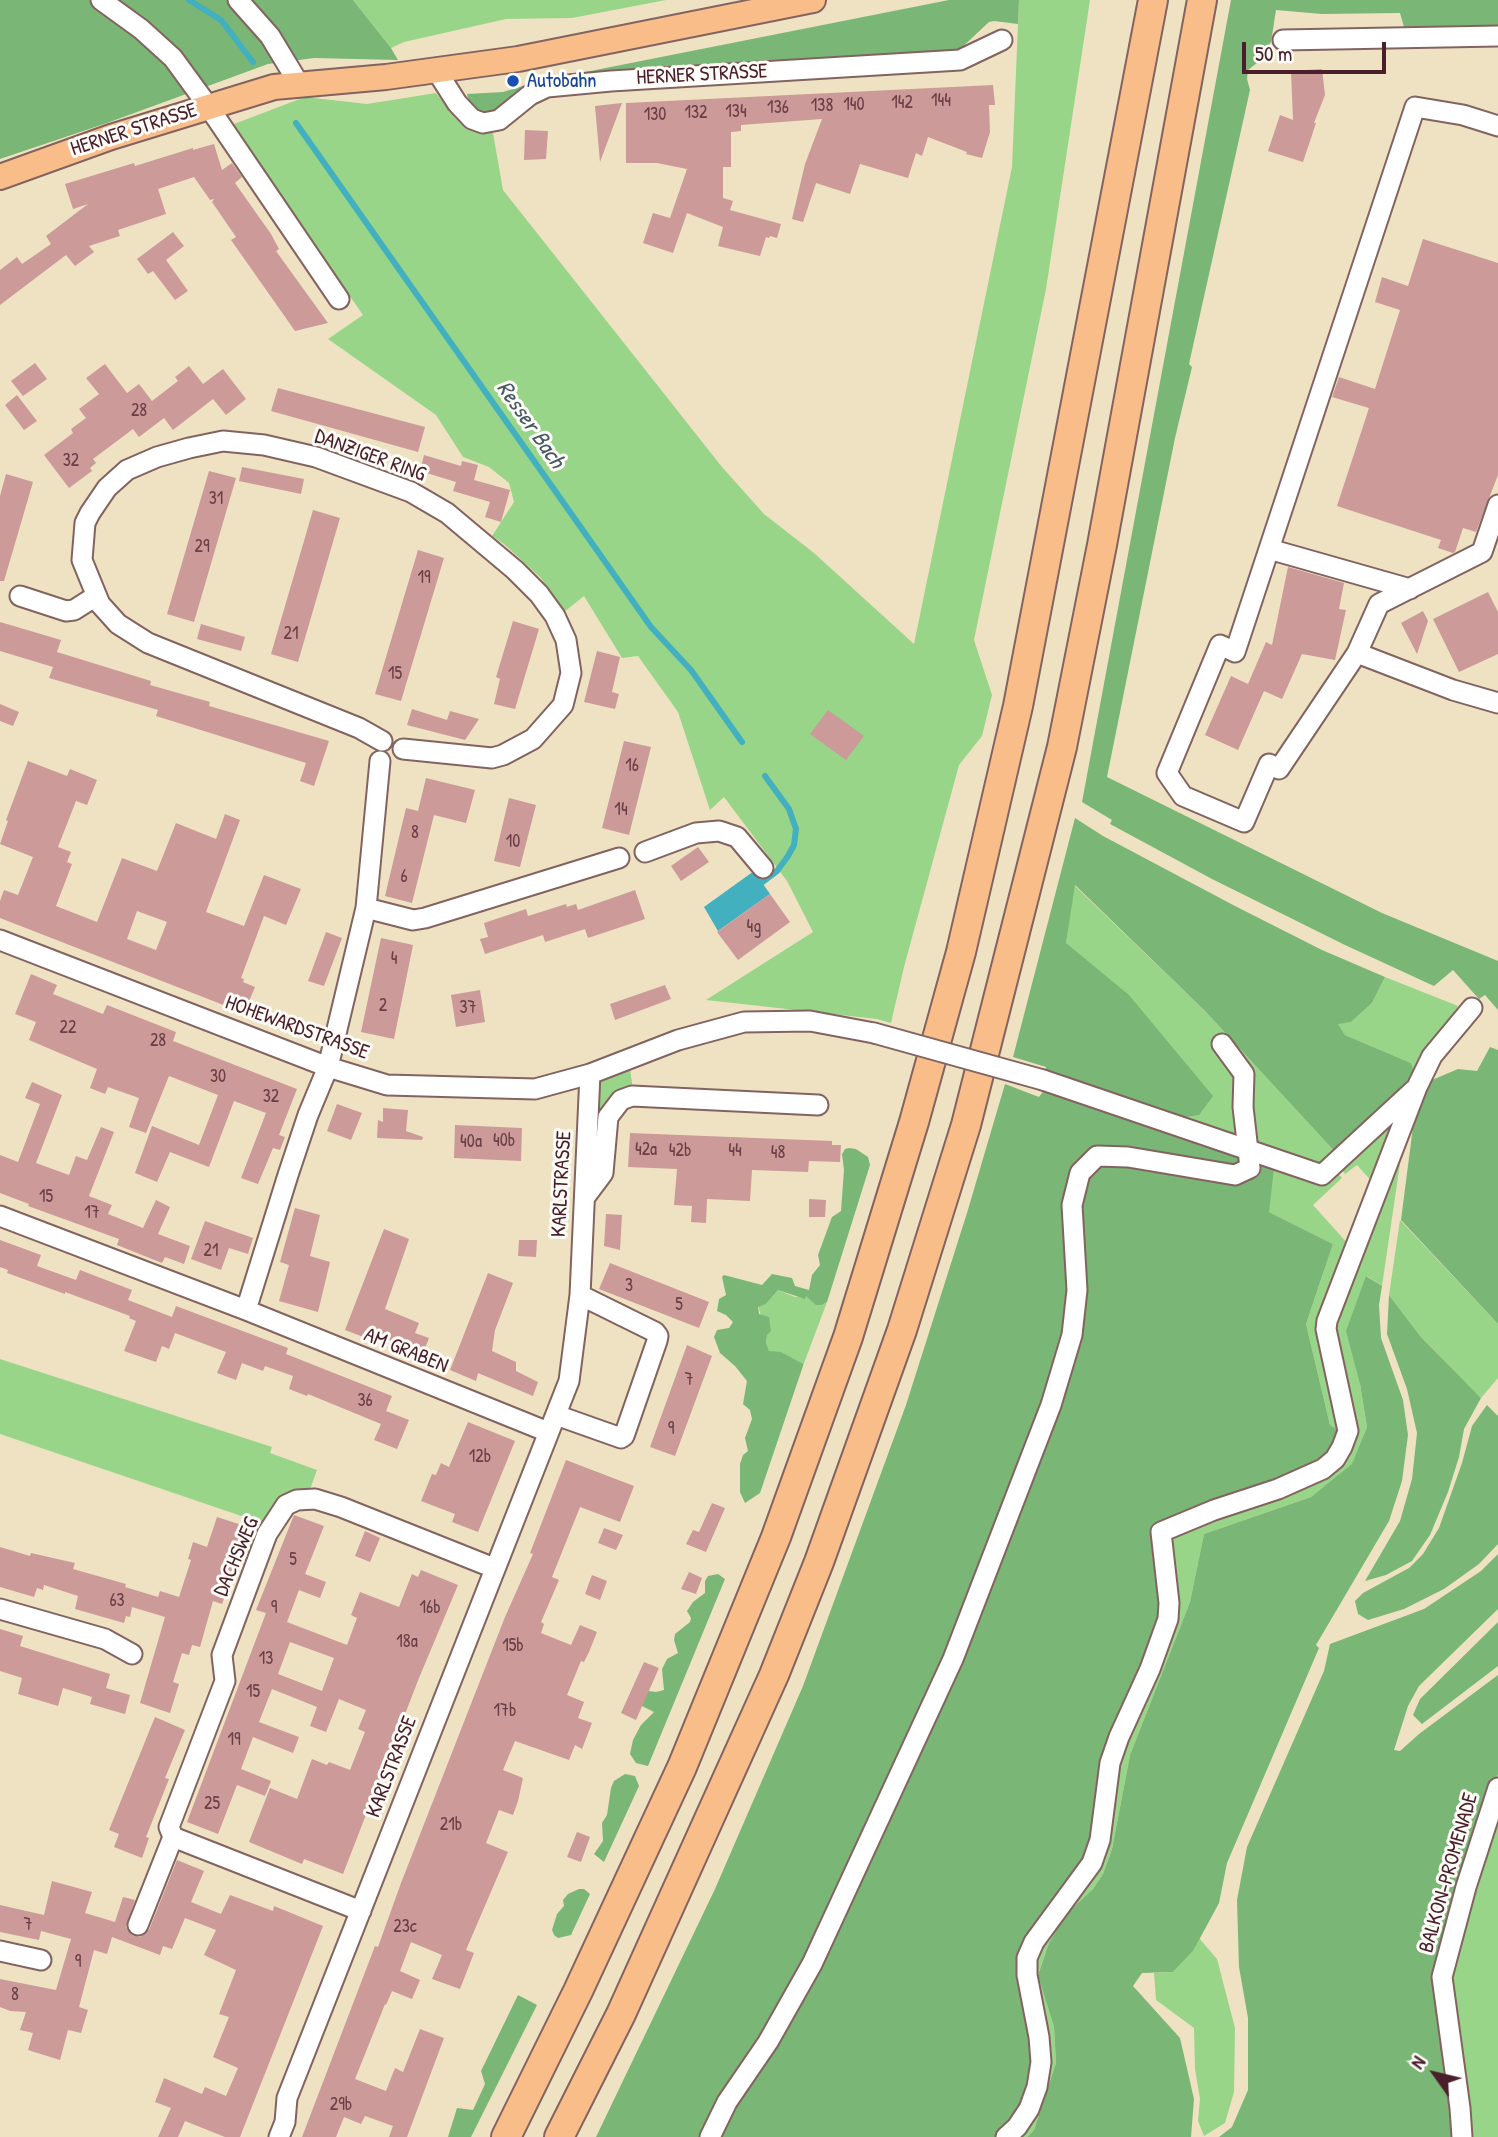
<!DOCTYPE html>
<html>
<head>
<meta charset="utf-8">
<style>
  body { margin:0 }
  #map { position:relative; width:1498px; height:2137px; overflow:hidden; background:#eee2c3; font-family:"Patrick Hand",sans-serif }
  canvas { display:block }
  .north { position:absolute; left:1400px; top:2039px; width:70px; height:70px; -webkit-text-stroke:5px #fdfcf7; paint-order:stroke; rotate:304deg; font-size:19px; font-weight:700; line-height:28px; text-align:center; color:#4a1f2b }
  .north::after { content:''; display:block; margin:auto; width:24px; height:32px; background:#4a1f2b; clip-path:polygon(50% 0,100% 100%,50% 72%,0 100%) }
  .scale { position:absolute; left:1242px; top:42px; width:144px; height:32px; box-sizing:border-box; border:4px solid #4a1f2b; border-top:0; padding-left:9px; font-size:21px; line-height:24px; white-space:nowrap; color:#4a1f2b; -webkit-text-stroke:5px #fdfcf7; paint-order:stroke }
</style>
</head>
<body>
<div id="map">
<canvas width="1498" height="2137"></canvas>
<div class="north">N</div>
<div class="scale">50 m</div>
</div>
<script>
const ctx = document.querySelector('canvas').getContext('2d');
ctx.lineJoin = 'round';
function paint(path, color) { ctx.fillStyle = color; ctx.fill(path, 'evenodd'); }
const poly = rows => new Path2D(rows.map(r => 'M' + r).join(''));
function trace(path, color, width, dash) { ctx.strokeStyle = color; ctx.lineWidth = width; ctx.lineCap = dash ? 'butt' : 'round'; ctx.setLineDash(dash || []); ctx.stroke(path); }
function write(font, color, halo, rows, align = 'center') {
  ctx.font = font + ' "Patrick Hand",sans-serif'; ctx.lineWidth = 6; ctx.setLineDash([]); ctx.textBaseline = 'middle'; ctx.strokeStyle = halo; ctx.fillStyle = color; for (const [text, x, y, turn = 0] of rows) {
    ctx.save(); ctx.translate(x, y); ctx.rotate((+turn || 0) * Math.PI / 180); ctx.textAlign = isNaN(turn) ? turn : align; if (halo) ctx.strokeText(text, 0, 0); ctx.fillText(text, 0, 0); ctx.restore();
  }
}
const green = poly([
  [353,0,666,0,572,18,506,19,404,42,391,48],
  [1019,0,1090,0,1046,289,974,640,992,695,982,736,959,765,904,967,891,1023,877,1019,706,1000,813,932,787,881,724,797,710,810,678,712,638,656,622,658,584,596,564,612,541,578,504,544,492,536,514,502,509,483,489,467,463,457,436,415,328,339,363,315,297,220,234,124,305,97,367,104,436,93,453,115,470,128,493,133,503,190,722,467,764,514,814,553,914,644,1012,167],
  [1074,885,1205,1011,1337,1154,1322,1168,1179,1118,1066,943],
  [1385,977,1458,1006,1444,1036,1417,1078,1411,1063,1345,1035,1337,1023,1351,1022,1372,1003],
  [630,1069,633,1090,617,1092,607,1102,595,1164,599,1081],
  [1052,1087,1336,1171,1342,1178,1313,1205,1350,1246,1319,1324,1340,1431,1330,1425,1306,1324,1333,1244,1269,1212],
  [1404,1105,1375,1185,1357,1165,1345,1174,1340,1168],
  [1402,1150,1382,1286,1367,1276,1360,1384,1367,1427,1352,1465,1311,1497,1204,1534,1190,1602,1130,1755,1112,1849,1103,1874,1093,1889,1066,1914,1049,1943,1038,1974,1054,2027,1056,2063,1034,2130,1027,2137,1014,2137,1032,1969,1115,1768,1168,1552,1175,1535,1350,1447,1333,1329],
  [1400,1220,1498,1324,1498,1378,1481,1398,1421,1337,1389,1295],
  [778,1290,795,1297,806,1296,822,1305,827,1302,803,1366,781,1352,769,1352,766,1343,767,1335,758,1306,766,1304],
  [0,1359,272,1447,270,1453,317,1470,309,1492,279,1499,269,1514,265,1524,0,1434],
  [1498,1805,1498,2137,1469,2137,1448,1980],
  [1199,1938,1217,1959,1235,2028,1234,2092,1225,2123,1204,2136,1198,2121,1200,2099,1195,2069,1194,2028,1156,2000,1154,1973,1173,1972,1193,1951]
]);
const forest = poly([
  [0,0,353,0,391,48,398,60,314,58,268,64,107,123,0,159],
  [949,0,1019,0,1018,24,994,21,989,22,957,52,636,73,507,103,491,114,476,111,468,98,467,94,503,92,540,81],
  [1231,0,1498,0,1498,27,1406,34,1400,13,1322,14,1276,10,1271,42,1257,63,1248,70,1247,79,1250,90,1189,364,1192,367,1175,438,1107,777,1382,913,1498,961,1498,1010,1485,995,1479,999,1453,970,1434,986,1345,945,1212,879,1110,824,1112,820,1082,802],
  [1075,818,1103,836,1235,906,1322,950,1385,977,1372,1003,1351,1022,1338,1024,1345,1035,1411,1063,1417,1078,1337,1154,1205,1011,1075,885,1066,943,1129,995,1213,1096,1199,1115,1179,1118,1044,1075,1046,1067,1013,1057],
  [1490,1047,1498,1050,1498,1324,1401,1220,1414,1119,1423,1089,1432,1080,1458,1069,1477,1071],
  [1005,1084,1039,1097,1045,1089,1274,1168,1269,1212,1333,1244,1306,1324,1330,1425,1340,1431,1332,1451,1317,1466,1153,1524,1164,1613,1087,1854,1032,1935,1035,2063,1024,2107,998,2137,596,2137,715,1889,803,1686,906,1405,967,1213],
  [849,1148,856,1149,868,1157,870,1165,827,1302,822,1305,816,1305,806,1296,805,1299,778,1290,766,1304,758,1307,759,1314,769,1317,771,1331,767,1335,766,1343,769,1351,781,1352,803,1364,803,1366,760,1493,745,1503,740,1492,740,1464,743,1455,748,1451,745,1438,752,1419,750,1410,743,1404,747,1381,735,1366,720,1353,714,1337,717,1330,729,1328,733,1322,726,1315,717,1311,719,1299,726,1295,722,1277,724,1275,762,1285,772,1274,792,1278,795,1286,809,1290,812,1275,820,1265,818,1255,832,1217,841,1211,844,1170,842,1154,845,1149],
  [1366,1276,1382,1286,1379,1305,1381,1338,1403,1400,1408,1435,1402,1481,1389,1521,1316,1645,1319,1648,1227,1863,1219,1903,1193,1951,1173,1972,1142,1973,1133,1986,1180,2038,1194,2099,1191,2137,1027,2137,1034,2130,1056,2063,1054,2027,1038,1975,1049,1943,1066,1914,1093,1889,1103,1874,1112,1849,1130,1755,1190,1602,1204,1534,1311,1497,1352,1464,1367,1427,1360,1384,1346,1331],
  [1389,1295,1421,1337,1481,1398,1464,1429,1459,1457,1448,1492,1430,1535,1412,1561,1386,1575,1365,1581,1400,1521,1412,1479,1417,1433,1407,1389,1387,1334],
  [1487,1405,1498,1416,1498,1544,1479,1564,1444,1589,1404,1609,1368,1620,1358,1614,1355,1601,1363,1593,1409,1568,1423,1554,1439,1528,1462,1463,1472,1426],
  [1498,1554,1498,1609,1419,1686,1408,1706,1394,1750,1400,1751,1419,1734,1498,1675,1498,1774,1480,1823,1437,1983,1458,2137,1219,2137,1232,2127,1248,2090,1248,2018,1239,1967,1237,1900,1247,1847,1324,1671,1330,1644,1424,1609,1481,1571],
  [718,1574,725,1579,648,1766,636,1763,630,1754,633,1740,641,1725,654,1712,640,1705,641,1690,656,1692,664,1690,662,1669,667,1659,678,1653,674,1640,675,1634,690,1622,691,1618,687,1611,693,1602,705,1593,705,1581,708,1576],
  [1498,1622,1498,1666,1422,1724,1413,1715,1420,1699],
  [625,1774,635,1776,639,1786,604,1862,594,1854,603,1841,602,1823,607,1815,611,1788,614,1781],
  [579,1889,584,1889,590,1894,571,1935,558,1938,554,1935,552,1930,557,1914,564,1906,563,1900,568,1894],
  [518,1995,537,2005,471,2137,448,2137,457,2108,473,2110,485,2084,481,2071]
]);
const water = poly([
  [754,871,770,894,718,931,704,907]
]);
const stream = poly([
  [189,0,221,20,253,62],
  [296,123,651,627,691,670,742,742],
  [757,886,777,871,788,856,794,845,796,829,789,809,765,776]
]);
const building = poly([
  [1322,69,1325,95,1314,123,1316,123,1303,162,1268,151,1280,115,1293,120,1291,71],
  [993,85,995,105,989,105,990,132,982,158,966,154,967,152,928,137,922,156,916,153,908,178,860,164,850,194,816,183,803,222,792,219,805,164,822,119,741,125,741,131,731,132,731,167,723,167,723,198,733,201,730,210,781,224,777,238,770,236,769,238,766,237,760,256,718,246,723,227,687,213,673,253,643,243,653,213,670,218,687,169,657,163,626,163,626,103],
  [622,103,600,162,595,106],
  [525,130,548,131,546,159,524,160],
  [214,144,222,170,232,163,242,177,235,183,271,234,279,249,276,251,328,323,295,331,231,240,236,237,212,202,214,199,210,200,194,177,158,189,166,214,118,230,120,236,89,246,94,252,75,266,66,255,0,305,0,270,17,257,22,264,51,244,46,236,88,204,73,209,65,184,134,163,135,166,193,148,193,150],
  [173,232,184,246,166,260,188,291,175,300,153,271,148,274,137,259],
  [1423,239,1498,263,1498,475,1476,532,1463,528,1455,552,1453,553,1438,548,1441,540,1337,506,1369,408,1332,397,1339,377,1375,389,1400,310,1375,302,1382,277,1408,286],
  [35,363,47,379,23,396,11,381],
  [105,364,127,393,139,384,152,401,178,381,175,377,189,366,203,384,223,369,246,399,226,415,213,399,173,430,164,418,139,437,133,429,93,459,96,463,90,468,92,471,69,488,44,455,73,433,71,429,86,418,79,409,99,394,86,378],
  [278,388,425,427,418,452,271,411],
  [17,395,37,421,24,430,5,405],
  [424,455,461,466,462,461,478,465,474,480,510,490,501,522,485,517,490,502,453,491,456,482,420,471],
  [242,467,304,479,301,494,239,481],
  [209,471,236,478,194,622,167,614],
  [6,474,33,482,4,581,0,581,0,496],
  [313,510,340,518,298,662,271,654],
  [418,550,444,558,401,701,375,694],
  [1288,567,1344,583,1339,609,1346,610,1335,660,1302,654,1282,699,1264,691,1238,750,1205,735,1231,676,1248,684,1266,642,1272,645],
  [1488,592,1498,612,1498,654,1459,672,1433,619],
  [1423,611,1428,621,1417,654,1401,623],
  [513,621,539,629,515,709,494,704,500,679,496,677],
  [0,622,61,640,57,652,151,681,150,685,210,702,209,706,329,741,314,786,300,781,306,763,156,716,158,710,49,678,53,667,0,651],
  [201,624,245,637,241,651,197,639],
  [597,651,620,657,612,692,619,694,615,709,584,702],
  [0,704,19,712,13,726,0,721],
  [412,709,447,720,450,711,479,719,465,740,407,725],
  [828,710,864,736,846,760,810,734],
  [624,741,651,747,629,835,602,828],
  [28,761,67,776,70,769,97,780,87,805,76,801,58,847,71,852,67,862,72,864,56,906,97,922,122,858,157,871,176,823,216,839,225,814,240,820,206,912,244,926,264,875,301,889,286,925,264,916,241,978,244,979,243,982,255,987,244,1013,0,918,0,901,4,890,18,895,33,857,0,844,8,821,6,820],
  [137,911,167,922,156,950,127,939],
  [426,778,475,790,466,823,434,815,412,903,385,896,406,808,418,811],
  [509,798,536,805,520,867,494,861],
  [698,847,709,862,681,881,671,866],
  [635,890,645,919,588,938,585,929,545,942,543,935,485,954,480,939,488,937,484,923,526,909,528,916,566,904,567,907,576,904,578,910],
  [770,894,790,922,738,960,717,932],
  [326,932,342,938,324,986,308,981],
  [381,938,413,945,394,1039,361,1032],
  [31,974,57,985,53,994,103,1014,107,1005,176,1032,173,1041,297,1089,279,1135,285,1137,280,1150,273,1148,258,1184,241,1178,266,1113,234,1101,209,1167,170,1152,157,1182,135,1173,152,1126,199,1145,218,1095,169,1076,146,1133,129,1127,139,1098,108,1087,105,1094,90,1088,97,1069,29,1040,36,1022,15,1014],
  [665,985,671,999,615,1020,610,1004],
  [480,990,485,1022,456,1027,451,995],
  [32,1082,62,1095,36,1163,69,1175,76,1156,87,1160,101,1127,114,1132,89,1196,112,1205,108,1214,143,1228,156,1200,170,1207,158,1234,190,1246,184,1264,165,1257,162,1263,117,1245,119,1239,28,1206,29,1204,0,1193,0,1155,18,1162,40,1104,25,1098],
  [337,1104,362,1113,351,1140,327,1131],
  [383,1108,408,1110,406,1131,423,1137,422,1140,377,1138,378,1120,383,1122],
  [455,1125,522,1128,521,1161,454,1158],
  [630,1133,832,1141,832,1145,841,1145,840,1162,809,1161,808,1172,752,1170,750,1201,707,1199,706,1223,691,1222,692,1206,674,1205,677,1169,628,1167],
  [809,1199,826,1200,825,1217,809,1217],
  [295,1208,320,1215,310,1256,330,1262,318,1312,279,1301,289,1265,280,1262],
  [606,1214,622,1215,620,1250,604,1246],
  [205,1221,253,1238,248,1254,229,1248,221,1270,191,1259],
  [384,1229,409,1239,385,1309,419,1323,415,1333,429,1338,423,1353,373,1334,371,1340,345,1330],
  [0,1240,41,1255,37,1266,76,1280,80,1270,132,1290,128,1300,172,1317,176,1306,288,1348,286,1354,392,1396,386,1411,409,1420,397,1449,374,1440,381,1424,308,1394,307,1396,289,1389,293,1376,265,1366,263,1371,242,1363,236,1380,217,1373,226,1352,175,1333,169,1349,162,1346,156,1362,124,1351,136,1321,129,1318,130,1316,65,1292,65,1294,7,1273,8,1270,0,1267],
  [519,1240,537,1240,536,1257,518,1256],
  [610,1263,709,1302,699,1328,599,1289],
  [488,1273,513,1283,495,1330,492,1351,516,1362,516,1371,538,1382,533,1396,478,1373,476,1381,450,1370],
  [687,1345,712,1356,675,1456,650,1447],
  [468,1422,515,1441,478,1532,452,1522,455,1514,421,1501,432,1474,436,1475,441,1463,449,1467],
  [566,1460,634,1486,620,1522,580,1507,552,1577,559,1580,541,1622,544,1624,541,1633,571,1645,580,1625,597,1632,589,1652,584,1662,581,1661,567,1695,584,1702,578,1718,592,1723,582,1749,575,1745,569,1760,515,1741,503,1770,523,1778,518,1801,513,1815,499,1810,486,1843,508,1852,466,1950,474,1953,460,1989,432,1979,442,1955,411,1942,400,1971,420,1980,412,1999,392,1991,386,2005,385,2004,355,2079,386,2091,395,2068,403,2072,420,2029,444,2038,407,2137,389,2137,393,2126,365,2116,361,2124,344,2117,336,2137,302,2137,375,1946,378,1947,401,1883,505,1617,533,1554,530,1553],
  [712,1503,725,1508,706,1552,686,1544,693,1530,699,1532],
  [294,1515,324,1526,305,1574,326,1582,320,1598,299,1590,287,1622,347,1645,357,1618,351,1615,360,1592,399,1607,412,1574,418,1577,421,1570,458,1585,419,1678,343,1874,304,1859,302,1864,249,1842,270,1788,297,1799,312,1759,327,1765,329,1762,350,1770,365,1732,358,1729,366,1710,339,1699,326,1732,310,1726,317,1707,272,1689,259,1722,299,1737,293,1753,253,1737,241,1769,271,1781,265,1796,237,1785,218,1834,187,1822,266,1613,256,1610],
  [290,1642,334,1658,322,1691,278,1674],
  [217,1517,251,1528,222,1604,213,1601,200,1647,192,1645,189,1655,182,1653,173,1682,179,1684,170,1713,140,1703,165,1617,132,1607,130,1617,126,1616,124,1623,75,1609,78,1596,44,1585,43,1590,37,1588,34,1597,0,1587,0,1547,30,1556,31,1553,75,1563,73,1569,126,1584,125,1587,158,1597,160,1591,179,1597,191,1560,188,1559,193,1542,207,1547],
  [604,1528,623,1535,616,1550,598,1543],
  [365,1531,380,1538,370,1562,355,1556],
  [689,1572,702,1578,696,1594,681,1589],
  [592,1575,607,1581,600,1600,585,1594],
  [0,1629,23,1636,20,1646,110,1674,106,1688,130,1695,125,1714,90,1704,92,1697,63,1688,58,1706,18,1694,22,1678,0,1671],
  [644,1662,659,1668,636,1720,621,1713],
  [155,1717,185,1730,165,1778,169,1779,146,1837,149,1838,142,1858,114,1847,119,1834,109,1830],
  [577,1832,590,1837,581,1862,567,1857],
  [177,1860,204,1871,191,1902,221,1914,230,1895,273,1911,274,1906,323,1926,240,2137,225,2137,185,2121,178,2137,158,2137,171,2108,155,2102,164,2078,202,2094,205,2087,226,2096,238,2068,213,2057,229,2017,219,2014,236,1970,204,1955,216,1930,185,1918,172,1949,163,1946,160,1955,112,1937,107,1954,94,1950,79,2007,88,2010,81,2033,68,2030,60,2060,28,2050,33,2033,20,2030,26,2012,10,2011,0,2007,0,1979,56,1990,71,1939,41,1931,39,1940,0,1932,0,1905,44,1915,52,1881,92,1892,85,1913,115,1922,123,1897,135,1900,126,1927,133,1936,140,1937,149,1930]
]);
const minor = poly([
  [101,0,141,29,173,58,208,106,339,299],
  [238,0,270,36,299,84],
  [1283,40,1498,36],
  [436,70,457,103,472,119,483,123,499,120,530,95,547,87,611,81,960,60,1002,40],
  [1498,126,1463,115,1415,107,1235,652,1220,645,1167,773,1183,796,1244,822,1269,764,1279,769,1357,653,1379,604,1482,552,1498,505],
  [1269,549,1410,589],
  [20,596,66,611,74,610,96,596],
  [1357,653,1453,690,1498,703],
  [382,741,359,728,148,643,118,624,100,604,82,560,85,523,90,513,107,488,127,470,157,457,189,448,223,441,264,445,316,457,411,492,447,513,515,570,539,594,555,616,566,640,571,673,563,705,533,739,503,755,492,758,403,749],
  [645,852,696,833,719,831,737,837,763,868],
  [366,908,413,920,425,918,619,858],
  [0,940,328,1067,387,1085,535,1089,590,1074,678,1040,744,1022,810,1021,874,1033],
  [1043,1080,1322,1175,1414,1090],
  [585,1197,603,1173,608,1117,621,1100,632,1096,818,1105],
  [0,1216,246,1310,548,1432],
  [246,1310,288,1175,308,1115,328,1067,366,908,380,761],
  [556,1415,621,1438,624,1436,657,1341,658,1336,655,1332,580,1295],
  [0,1609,105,1639,132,1654],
  [361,1911,173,1837,169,1827,225,1681,222,1655,267,1534,286,1505,297,1500,315,1499,341,1507,494,1568],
  [138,1925,173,1837],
  [0,1951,41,1960],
  [279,2137,285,2122,287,2098,569,1381,580,1295,590,1074],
  [710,2137,727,2102,768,2042,812,1964,953,1659,1051,1405,1072,1335,1077,1290,1072,1205,1080,1173,1097,1156,1128,1157,1235,1175,1250,1168,1243,1107,1244,1074,1222,1044],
  [1006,2137,1017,2127,1029,2109,1037,2087,1041,2062,1039,2037,1027,1975,1027,1958,1034,1942,1092,1863,1100,1840,1110,1763,1119,1737,1150,1669,1168,1619,1169,1603,1161,1532,1214,1510,1278,1489,1323,1469,1335,1459,1342,1447,1348,1431,1326,1329,1327,1321,1417,1087,1432,1056,1472,1008],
  [1462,2137,1460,2108,1442,1977,1466,1887,1498,1788]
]);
const major = poly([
  [0,177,111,137,274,87,386,77,518,59,813,0]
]);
const highway = poly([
  [506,2137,578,1991,682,1767,776,1537,848,1337,914,1122,961,952,1018,706,1153,0],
  [559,2137,621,2014,774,1675,819,1562,902,1330,966,1125,1062,747,1102,545,1202,0]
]);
const minorBridge = poly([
  [874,1033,1043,1080]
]);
const markers = [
  [513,81,7,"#1a4fb4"]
];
const numberNames = [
  ["144",941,101],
  ["142",902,103],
  ["140",854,105],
  ["138",822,106],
  ["136",778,108],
  ["134",736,112],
  ["132",696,113],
  ["130",655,115],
  ["28",139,411],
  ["32",71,461],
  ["31",216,499],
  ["29",202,547],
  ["19",424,578],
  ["21",291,634],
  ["15",395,674],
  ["16",632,766],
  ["14",621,810],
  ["8",415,833],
  ["10",513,842],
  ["6",404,877],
  ["4g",754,927],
  ["4",394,959],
  ["2",383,1006],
  ["37",468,1008],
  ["22",68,1028],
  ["28",158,1041],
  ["30",218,1077],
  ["32",271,1097],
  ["40b",504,1141],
  ["40a",471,1142],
  ["42a",646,1150],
  ["42b",680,1151],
  ["44",735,1151],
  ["48",778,1153],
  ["15",46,1197],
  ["17",92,1213],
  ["21",211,1251],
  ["3",629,1286],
  ["5",679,1305],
  ["7",689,1380],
  ["36",365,1401],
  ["9",671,1429],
  ["12b",480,1457],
  ["5",293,1560],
  ["63",117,1601],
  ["9",274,1608],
  ["16b",430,1608],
  ["18a",407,1642],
  ["15b",513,1646],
  ["13",266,1659],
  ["15",253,1692],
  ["17b",505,1711],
  ["19",234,1740],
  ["25",212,1804],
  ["21b",451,1825],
  ["7",28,1925],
  ["23c",405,1927],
  ["9",78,1962],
  ["8",15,1995],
  ["29b",341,2105]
];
const streetNames = [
  ["HERNER STRASSE",702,75,-3],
  ["HERNER STRASSE",134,130,-18],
  ["DANZIGER RING",370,456,20],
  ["HOHEWARDSTRASSE",297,1028,20],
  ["KARLSTRASSE",562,1184,-87],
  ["AM GRABEN",406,1351,22],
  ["DACHSWEG",237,1557,-67],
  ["KARLSTRASSE",392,1767,-69],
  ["BALKON-PROMENADE",1449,1873,-74]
];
const transitNames = [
  ["Autobahn",527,81]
];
const waterNames = [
  ["Resser Bach",530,425,55]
];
paint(green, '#99d589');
paint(forest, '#7ab675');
paint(water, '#42b0bf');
trace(stream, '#42b0bf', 6);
paint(building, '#cc9a99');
trace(minor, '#836360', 23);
trace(major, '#836360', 28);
trace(highway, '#836360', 32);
trace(minor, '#fff', 19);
trace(major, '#f8bd89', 24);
trace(highway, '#f8bd89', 28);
trace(minorBridge, '#836360', 23, []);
trace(minorBridge, '#fff', 19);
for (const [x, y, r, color] of markers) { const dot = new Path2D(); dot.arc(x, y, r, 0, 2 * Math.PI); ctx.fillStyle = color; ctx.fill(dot); trace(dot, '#fdfcf7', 2.5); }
write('18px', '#6a3e46', null, numberNames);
write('21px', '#4a1f2b', '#fdfcf7', streetNames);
write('21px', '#164399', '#fdfcf7', transitNames, 'left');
write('italic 23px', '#475966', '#fdfcf7', waterNames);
</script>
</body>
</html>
